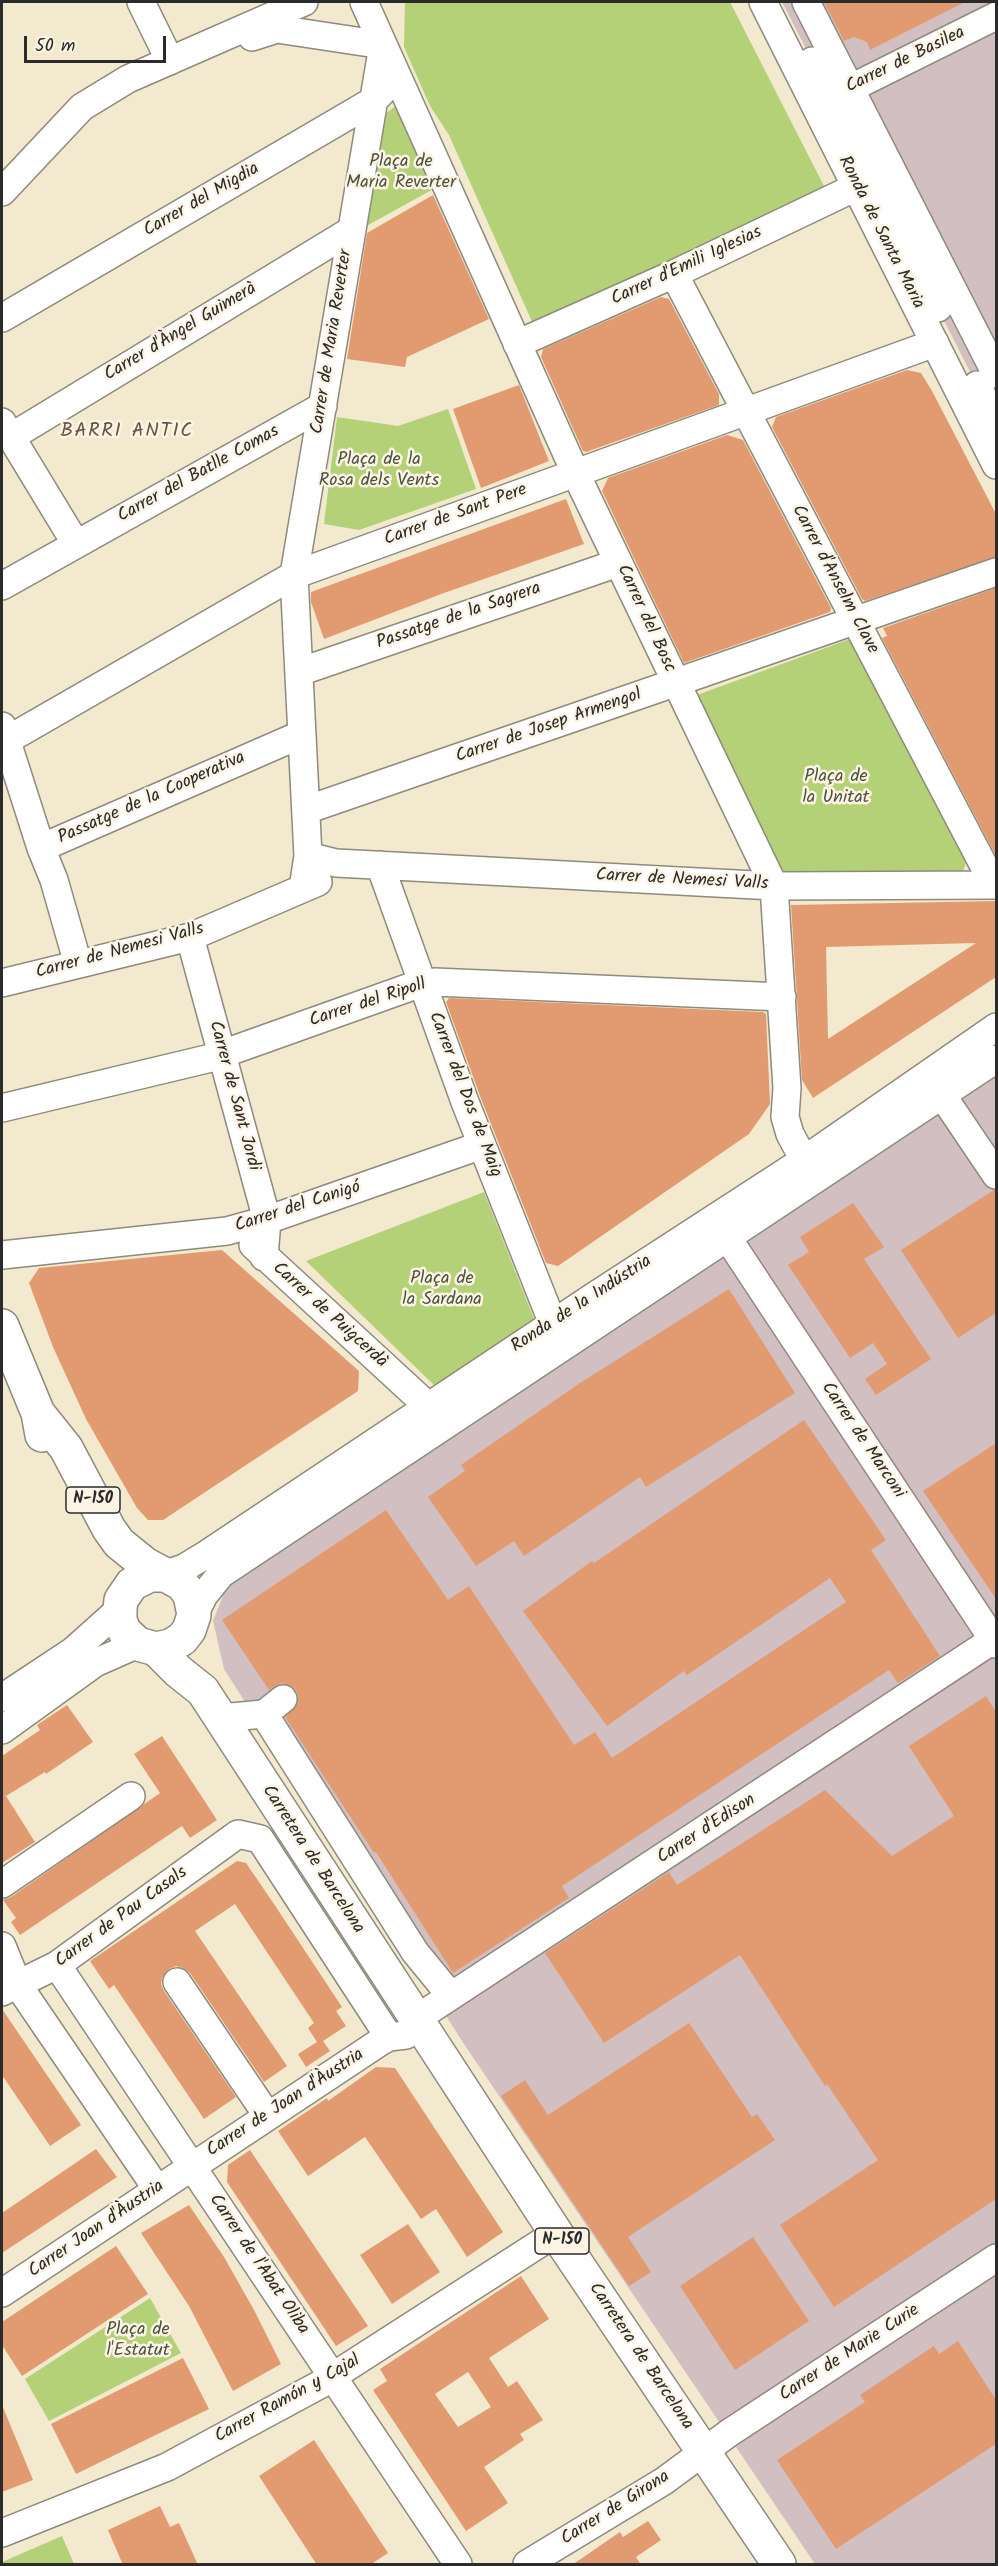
<!DOCTYPE html>
<html>
<head>
<meta charset="utf-8">
<style>
  body { margin:0 }
  #map { position:relative; width:998px; height:2566px; overflow:hidden; background:#f2e9ce; font-family:Kalam,sans-serif }
  canvas { display:block }
  .frame { position:absolute; inset:0; border:3px solid #2b2b2b; pointer-events:none }
  .scale { position:absolute; left:24px; top:36px; width:142px; height:27px; box-sizing:border-box; border:3px solid #2b2b2b; border-top:0; padding-left:8px; font-size:18px; line-height:21px; white-space:nowrap; color:#2b2b2b; -webkit-text-stroke:4px #fcf5e5; paint-order:stroke }
</style>
</head>
<body>
<div id="map">
<canvas width="998" height="2566"></canvas>
<div class="frame"></div>
<div class="scale">50 m</div>
</div>
<script>
const ctx = document.querySelector('canvas').getContext('2d');
ctx.lineJoin = 'round';
function paint(path, color) { ctx.fillStyle = color; ctx.fill(path, 'evenodd'); }
const poly = rows => new Path2D(rows.map(r => 'M' + r).join(''));
function trace(path, color, width, dash) { ctx.strokeStyle = color; ctx.lineWidth = width; ctx.lineCap = dash ? 'butt' : 'round'; ctx.setLineDash(dash || []); ctx.stroke(path); }
function write(font, color, halo, rows, align = 'center') {
  ctx.font = font + ' Kalam,sans-serif'; ctx.lineWidth = 5; ctx.setLineDash([]); ctx.textBaseline = 'middle'; ctx.strokeStyle = halo; ctx.fillStyle = color; for (const [text, x, y, turn = 0] of rows) {
    ctx.save(); ctx.translate(x, y); ctx.rotate((+turn || 0) * Math.PI / 180); ctx.textAlign = isNaN(turn) ? turn : align; if (halo) ctx.strokeText(text, 0, 0); ctx.fillText(text, 0, 0); ctx.restore();
  }
}
const industrial = poly([
  [782,2,996,2,996,423,820,76],
  [996,1050,996,2564,815,2564,464,2044,224,1669,213,1621,228,1583]
]);
const green = poly([
  [405,2,730,2,826,190,534,326,449,135,430,106,404,47],
  [397,105,439,186,361,229,381,117],
  [448,409,476,489,359,530,324,524,337,417,398,426],
  [850,639,968,857,961,877,782,872,697,695],
  [484,1192,534,1319,435,1386,306,1261],
  [150,2298,181,2353,49,2421,25,2379],
  [62,2536,74,2564,2,2564,2,2562]
]);
const building = poly([
  [824,2,965,2,870,50,867,42,854,37,844,41],
  [433,195,489,319,407,357,405,367,347,359,367,233],
  [661,297,669,299,719,394,719,405,586,452,583,451,541,357,543,349],
  [907,370,921,373,932,391,996,514,996,557,865,601,862,599,772,427,776,417],
  [519,385,549,461,481,488,453,409],
  [727,435,743,440,831,608,830,612,684,663,602,491,608,478],
  [566,499,584,544,444,593,324,639,311,602,311,592],
  [996,588,996,856,882,638,887,636,883,628],
  [996,901,996,977,813,1098,802,1080,791,905],
  [976,943,828,1039,826,947],
  [449,998,763,1012,766,1014,770,1104,749,1134,558,1266,546,1263,480,1096,446,1002],
  [994,1190,996,1191,996,1313,958,1338,901,1250],
  [853,1203,884,1247,864,1259,931,1359,876,1395,865,1379,887,1364,873,1343,850,1358,788,1265,809,1252,800,1237],
  [222,1250,359,1371,358,1391,163,1520,148,1520,137,1508,86,1419,53,1347,29,1283,39,1268],
  [729,1289,795,1393,646,1487,640,1477,524,1556,514,1541,476,1566,428,1497,465,1471,461,1465,580,1383],
  [804,1420,886,1540,871,1550,940,1656,898,1683,889,1670,562,1886,569,1898,453,1973,376,1852,374,1853,285,1717,298,1704,298,1696,296,1690,289,1685,281,1683,269,1690,222,1620,386,1510,448,1600,469,1586,574,1745,595,1732,612,1758,846,1602,830,1578,687,1675,684,1671,607,1726,523,1611,592,1561,594,1563],
  [996,1443,996,1599,923,1491],
  [986,1696,996,1712,996,2199,834,2307,780,2225,878,2160,827,2084,825,2086,740,1955,604,2043,545,1953,669,1872,677,1885,825,1790,892,1856,954,1816,909,1746],
  [67,1705,93,1742,46,1774,45,1772,6,1796,35,1842,2,1863,2,1756,40,1730,37,1725],
  [162,1736,217,1820,190,1838,182,1826,20,1935,11,1922,16,1918,3,1900,11,1897,160,1793,134,1754],
  [237,1861,246,1863,274,1904,342,2007,336,2011,346,2026,323,2041,330,2051,306,2067,298,2054,317,2042,308,2028,314,2023,235,1904,195,1931,287,2066,264,2082,190,1973,183,1968,176,1966,169,1969,163,1976,161,1984,164,1991,236,2097,204,2119,114,1985,109,1989,90,1961],
  [2,2009,81,2125,50,2146,2,2075],
  [689,2023,752,2117,757,2114,775,2140,628,2237,651,2272,629,2286,501,2096,525,2080,548,2115],
  [376,2067,395,2068,503,2232,467,2257,436,2209,421,2219,365,2137,308,2176,278,2131,327,2098,328,2101],
  [96,2149,117,2177,2,2253,2,2213],
  [250,2150,368,2326,336,2346,227,2182,228,2165],
  [189,2205,224,2257,254,2310,281,2364,233,2391,189,2306,141,2233],
  [408,2224,440,2272,392,2304,360,2255],
  [753,2237,809,2321,735,2370,680,2286],
  [116,2246,148,2294,22,2376,2,2345,2,2322],
  [521,2276,549,2319,489,2358,508,2387,517,2381,543,2420,520,2434,524,2440,484,2467,508,2503,466,2531,373,2390,387,2381,380,2369],
  [468,2372,491,2407,458,2427,435,2394],
  [958,2341,996,2400,996,2444,836,2549,777,2460,865,2402,860,2395,934,2346,939,2354],
  [183,2358,209,2409,76,2474,51,2424],
  [2,2405,33,2480,2,2492],
  [314,2440,388,2553,370,2565,317,2565,259,2476],
  [160,2506,170,2527,179,2523,198,2565,123,2565,108,2530],
  [648,2521,661,2540,636,2557,641,2565,572,2565,620,2532,623,2537]
]);
const minor = poly([
  [141,2,170,61],
  [364,2,575,472,774,886,787,1088,785,1117,790,1134,804,1160],
  [763,2,996,465],
  [806,2,996,374],
  [252,37,277,29,383,45],
  [812,61,833,97,938,308],
  [835,96,996,16],
  [2,192,82,107,128,79,304,2],
  [674,274,994,885],
  [2,318,373,101,382,92],
  [517,344,674,274,856,187],
  [977,385,996,423],
  [2,422,76,544],
  [11,437,352,230],
  [2,586,323,406],
  [299,672,618,563],
  [2,726,41,848,302,734],
  [2,743,294,575,935,343],
  [306,810,996,572],
  [41,848,54,880,78,964],
  [308,856,294,575,383,45],
  [380,865,465,1102,553,1324],
  [303,888,308,856,336,863,774,886,996,885],
  [190,937,267,1220,264,1257],
  [2,983,190,937,318,882],
  [942,1095,996,1175],
  [2,1108,211,1058,413,986,435,982,782,997],
  [727,1237,996,1644],
  [253,1245,429,1407],
  [2,1255,227,1231,267,1220,482,1145],
  [162,1575,184,1568,207,1554,593,1297,804,1160,996,1027],
  [194,1615,204,1595,221,1574,996,1059],
  [2,1698,73,1651,120,1609],
  [264,1714,415,1952,451,1996],
  [220,1718,264,1714,283,1699],
  [2,1730,95,1663,138,1644],
  [2,1884,131,1796],
  [2,1946,18,1985,157,2189],
  [57,1965,458,2564],
  [177,1982,267,2115],
  [2,1992,57,1965,238,1834,260,1839,389,2037],
  [416,2019,996,1638],
  [2,2293,380,2042,389,2037,406,2035],
  [2,2533,167,2467,321,2384,556,2233],
  [527,2564,664,2481,729,2433,996,2258]
]);
const major = poly([
  [2,1326,38,1413,42,1435],
  [38,1413,66,1448,109,1529,119,1543,145,1564,182,1584,190,1595,194,1615,189,1630,182,1639,170,1646,156,1649,138,1644,125,1632,120,1621,120,1609,121,1600,132,1584,150,1575,162,1575],
  [156,1649,178,1671,203,1691,556,2233,779,2564]
]);
const shields = [
  [93,1500,54],
  [562,2241,54]
];
const shieldNames = [
  ["N-150",93,1500],
  ["N-150",562,2241]
];
const streetNames = [
  ["Carrer de Basilea",906,61,-26],
  ["Carrer del Migdia",202,201,-30],
  ["Ronda de Santa Maria",880,233,63],
  ["Carrer d'Emili Iglesias",687,267,-25],
  ["Carrer d'Àngel Guimerà",181,333,-31],
  ["Carrer de Maria Reverter",333,342,-81],
  ["Carrer del Batlle Comas",199,475,-29],
  ["Carrer de Sant Pere",456,516,-20],
  ["Carrer d'Anselm Clave",834,580,62],
  ["Passatge de la Sagrera",459,617,-19],
  ["Carrer del Bosc",645,619,65],
  ["Carrer de Josep Armengol",549,727,-19],
  ["Passatge de la Cooperativa",152,799,-24],
  ["Carrer de Nemesi Valls",682,881,3],
  ["Carrer de Nemesi Valls",120,952,-15],
  ["Carrer del Ripoll",368,1004,-18],
  ["Carrer del Dos de Maig",464,1095,69],
  ["Carrer de Sant Jordi",233,1096,75],
  ["Carrer del Canigó",298,1208,-18],
  ["Ronda de la Indústria",582,1305,-33],
  ["Carrer de Puigcerdà",329,1316,42],
  ["Carrer de Marconi",862,1441,56],
  ["Carrer d'Edison",707,1830,-33],
  ["Carretera de Barcelona",312,1860,57],
  ["Carrer de Pau Casals",122,1918,-36],
  ["Carrer de Joan d'Àustria",286,2104,-33],
  ["Carrer Joan d'Àustria",97,2230,-34],
  ["Carrer de l'Abat Oliba",258,2265,56],
  ["Carrer de Marie Curie",850,2354,-33],
  ["Carretera de Barcelona",640,2357,56],
  ["Carrer Ramón y Cajal",288,2400,-29],
  ["Carrer de Girona",616,2509,-32]
];
const parkNames = [
  ["Plaça de",401,163],
  ["Maria Reverter",401,184],
  ["Plaça de la",379,461],
  ["Rosa dels Vents",379,482],
  ["Plaça de",836,778],
  ["la Unitat",836,799],
  ["Plaça de",442,1280],
  ["la Sardana",442,1301],
  ["Plaça de",138,2331],
  ["l'Estatut",138,2352]
];
const neighbourhoodNames = [
  ["BARRI ANTIC",127,433]
];
paint(industrial, '#d2bfc1');
paint(green, '#b4d178');
paint(building, '#e29b71');
trace(minor, '#8e8a7c', 30);
trace(major, '#8e8a7c', 36);
trace(minor, '#fff', 27);
trace(major, '#fff', 33);
for (const [x, y, w] of shields) { const box = new Path2D(); box.roundRect(x - w / 2, y - 13, w, 26, 4.5); ctx.fillStyle = '#fcf5e5'; ctx.fill(box); trace(box, '#2b2b2b', 1.5); }
write('bold 16px', '#2b2b2b', null, shieldNames);
write('18px', '#2b2b2b', '#fcf5e5', streetNames);
write('18px', '#4d543e', '#fcf5e5', parkNames);
ctx.letterSpacing = '1.5px';
write('20px', '#6b5244', '#fcf5e5', neighbourhoodNames);
ctx.letterSpacing = '0px';
</script>
</body>
</html>
